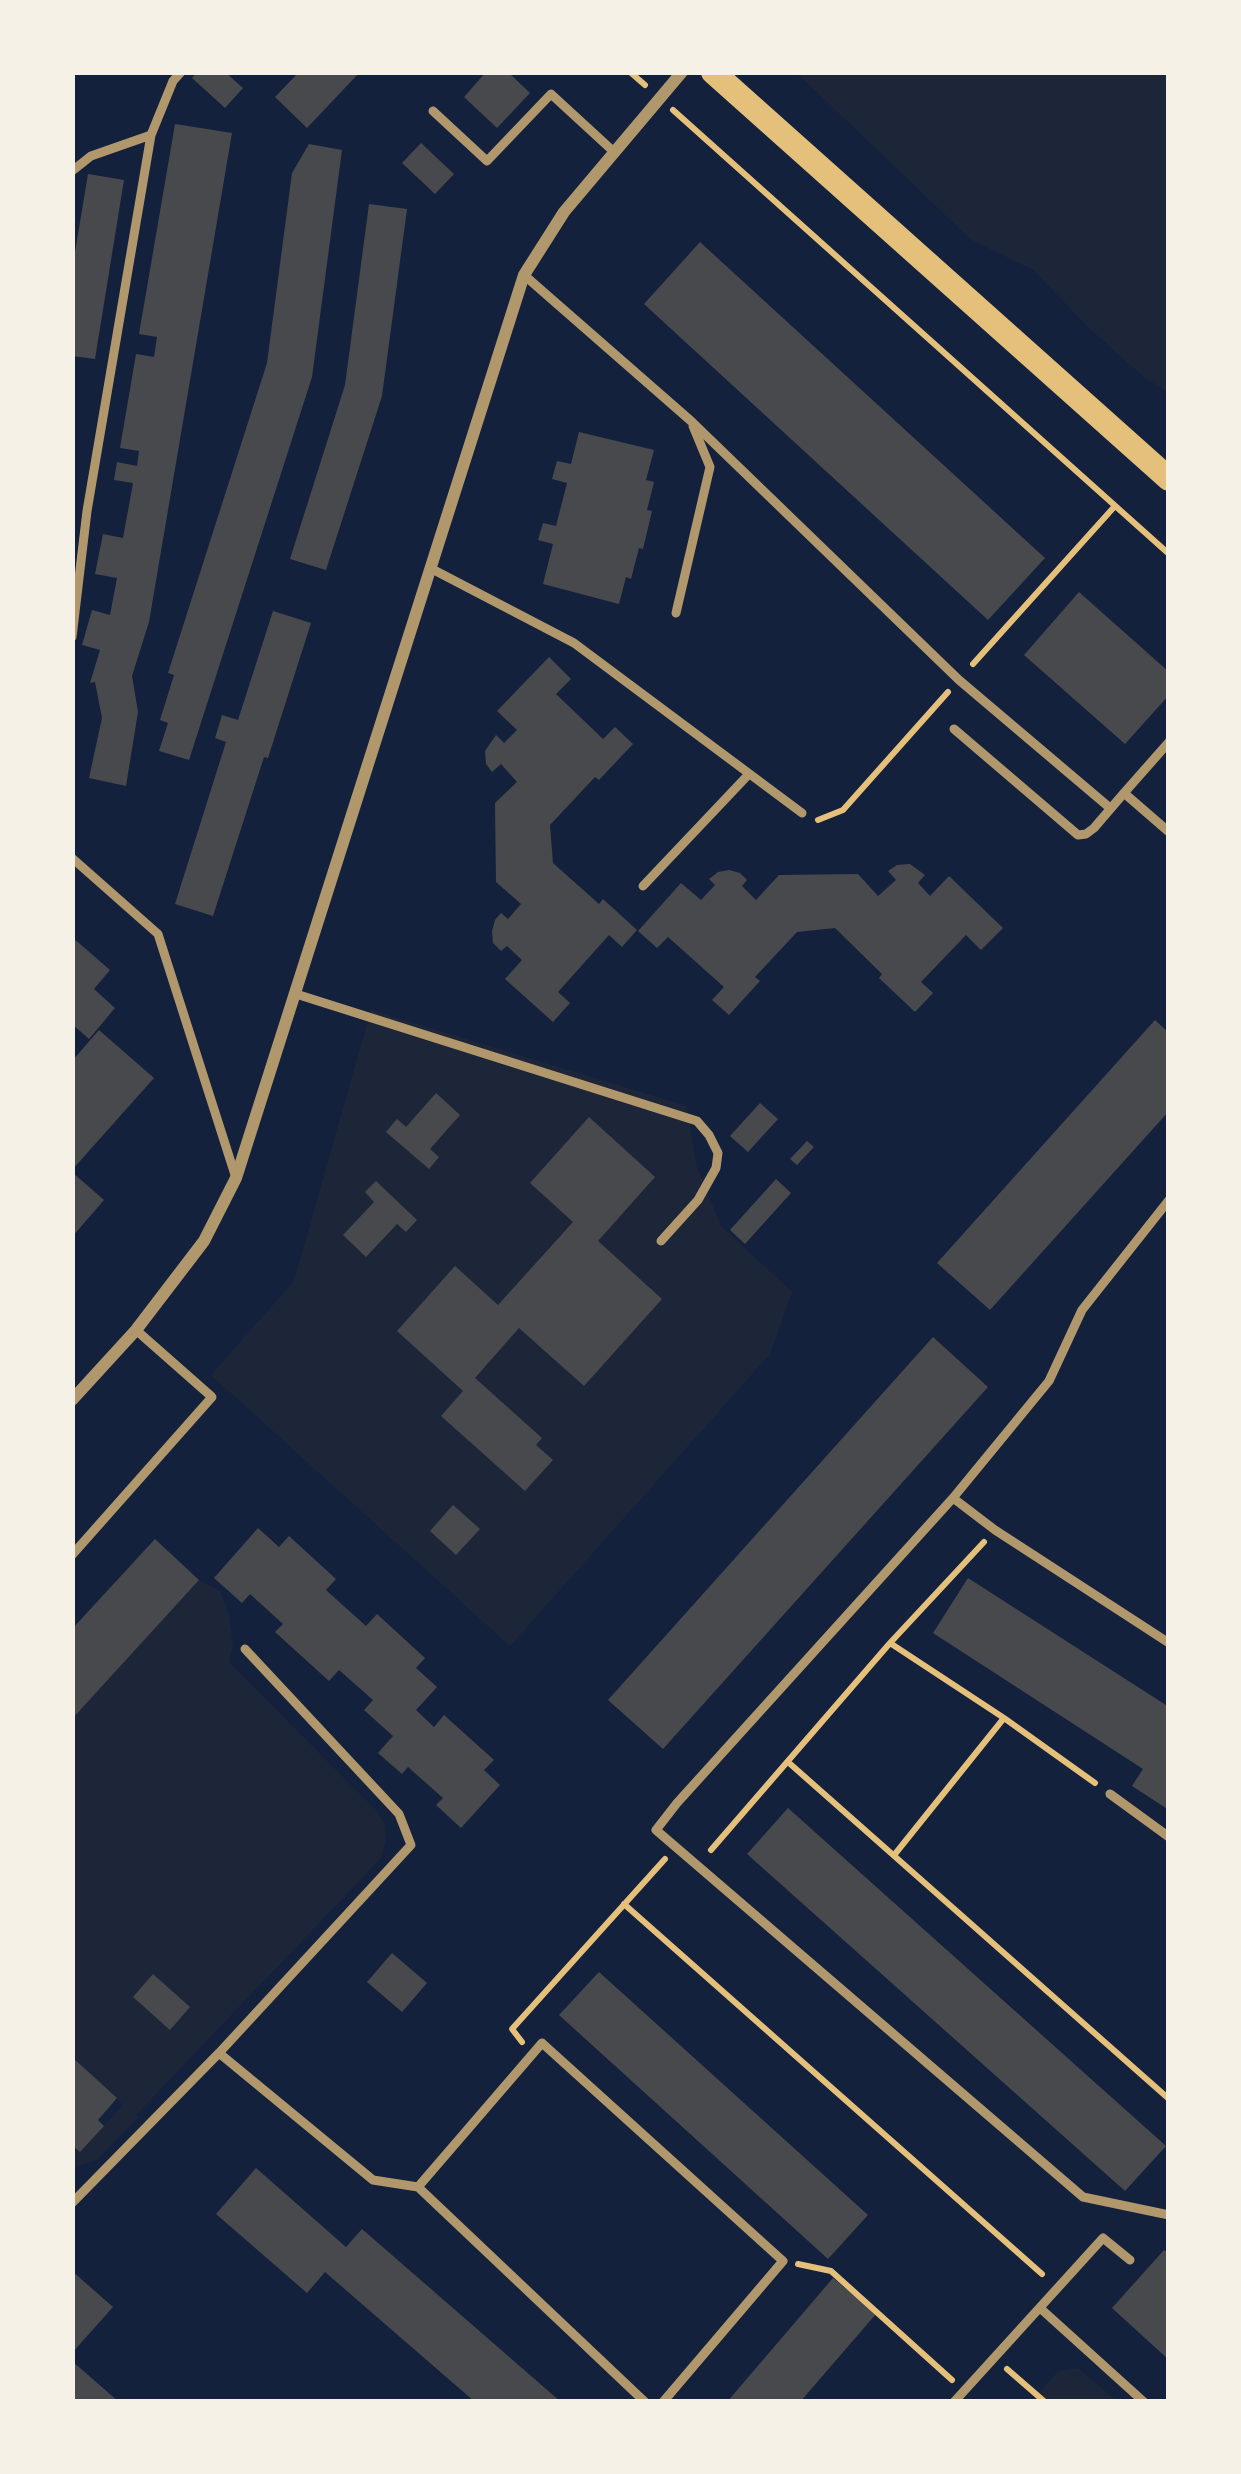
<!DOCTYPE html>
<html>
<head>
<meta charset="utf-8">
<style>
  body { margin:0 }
  #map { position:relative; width:1241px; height:2474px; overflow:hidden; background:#14213d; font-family:Rubik,sans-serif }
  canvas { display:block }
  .frame { position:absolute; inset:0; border:75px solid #f6f1e7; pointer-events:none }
</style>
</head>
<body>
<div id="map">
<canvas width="1241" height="2474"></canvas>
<div class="frame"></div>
</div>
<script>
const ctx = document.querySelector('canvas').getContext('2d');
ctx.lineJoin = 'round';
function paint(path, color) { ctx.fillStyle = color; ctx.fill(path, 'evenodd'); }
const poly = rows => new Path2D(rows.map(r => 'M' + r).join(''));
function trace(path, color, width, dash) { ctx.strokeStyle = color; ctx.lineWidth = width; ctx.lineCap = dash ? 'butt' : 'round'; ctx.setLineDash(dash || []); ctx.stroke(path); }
const green = poly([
  [796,72,1169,72,1169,393,1145,378,1089,328,1033,270,970,239],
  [371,1010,687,1106,696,1164,721,1226,792,1292,770,1354,510,1646,211,1375,294,1281],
  [199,1580,220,1591,229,1615,233,1645,229,1662,376,1810,384,1823,386,1839,381,1858,136,2115,138,2118,97,2160,75,2167,72,2165,72,2145,81,2151,123,2105,72,2057,72,1719],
  [1078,2368,1118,2402,1031,2402,1058,2371]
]);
const building = poly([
  [197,72,225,72,243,88,225,108,192,78],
  [299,72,360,72,307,128,275,97],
  [486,72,508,72,530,93,497,128,464,97],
  [175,124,232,133,149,622,132,676,138,712,126,786,89,778,102,718,95,682,90,683,100,650,82,645,92,610,110,615,117,578,95,574,103,534,123,538,133,483,114,480,117,462,137,466,139,451,120,448,136,354,154,357,157,337,139,334],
  [421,143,454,174,435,194,402,163],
  [309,144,342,150,312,377,189,760,159,751,168,723,160,720,174,675,168,673,267,363,292,173],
  [88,174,124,180,95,359,72,356,72,270],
  [369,204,407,209,382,396,326,570,290,559,345,385],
  [700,242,1045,558,988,620,644,304],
  [579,432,654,450,646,480,654,482,647,510,652,511,643,549,639,548,631,579,626,577,619,604,543,584,553,544,538,540,543,523,556,526,567,483,552,479,557,461,571,464],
  [1079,592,1169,672,1169,695,1125,744,1024,655],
  [273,611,311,623,268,758,264,757,213,916,175,904,226,742,215,738,222,715,238,720],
  [549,657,571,679,556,694,603,739,615,727,633,744,599,780,595,777,550,825,553,863,599,904,603,899,637,930,622,947,609,935,558,992,570,1003,553,1022,505,979,522,960,507,946,501,951,493,943,492,931,495,920,501,913,508,919,521,904,496,882,495,803,517,782,501,764,492,772,486,764,485,751,496,735,504,743,517,730,497,711],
  [910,864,925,875,918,883,930,896,949,876,1003,928,981,950,966,935,921,982,933,993,915,1012,879,978,882,974,835,928,797,932,755,977,760,981,729,1015,712,1000,724,987,668,937,657,948,638,931,681,883,701,900,715,885,709,879,718,872,729,870,740,873,747,880,742,886,756,900,779,875,858,874,878,896,896,880,888,871,897,865],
  [72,937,110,970,94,989,115,1008,89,1039,72,1024],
  [1155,1020,1169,1033,1169,1111,990,1310,937,1263],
  [99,1030,154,1078,72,1170,72,1061],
  [436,1093,460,1115,430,1149,439,1157,429,1169,386,1132,397,1119,406,1127],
  [760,1103,778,1119,748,1152,730,1136],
  [589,1117,655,1177,598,1241,662,1299,584,1386,519,1328,475,1378,542,1438,536,1445,553,1460,525,1491,441,1416,463,1391,397,1331,455,1266,498,1305,573,1222,530,1183],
  [807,1141,814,1147,797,1165,790,1159],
  [72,1172,104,1200,72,1237],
  [776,1179,791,1193,745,1244,730,1230],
  [376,1181,417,1220,406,1232,397,1224,366,1257,343,1235,374,1202,365,1192],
  [933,1337,988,1387,663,1749,608,1700],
  [453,1505,480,1529,456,1555,430,1531],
  [258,1528,279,1547,289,1536,336,1579,326,1590,366,1626,377,1614,425,1658,416,1668,437,1687,416,1710,434,1727,444,1715,494,1760,484,1770,500,1785,461,1828,436,1805,443,1798,408,1767,402,1774,378,1753,393,1736,364,1710,373,1700,339,1670,329,1681,275,1632,283,1624,250,1594,242,1603,214,1578],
  [155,1539,199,1580,72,1719,72,1629],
  [968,1578,1169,1707,1169,1810,1132,1786,1143,1769,933,1633],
  [788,1808,1166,2146,1125,2191,747,1854],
  [392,1953,427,1983,402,2012,367,1982],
  [599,1972,868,2215,828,2259,559,2015],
  [153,1974,190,2007,170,2030,133,1997],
  [72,2057,117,2098,98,2120,104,2126,80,2152,72,2145],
  [256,2168,346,2247,362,2229,561,2402,475,2402,325,2272,307,2293,216,2214],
  [1164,2250,1169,2254,1169,2360,1112,2308],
  [72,2271,113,2307,72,2353],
  [833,2278,876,2314,800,2402,727,2402],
  [72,2361,119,2402,72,2402]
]);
const path = poly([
  [630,72,645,85],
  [673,110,1169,554],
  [973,664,1115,506],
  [818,820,843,810,948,692],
  [890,1643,1004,1718,1095,1783],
  [788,1762,1169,2099],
  [711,1850,890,1643,984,1542],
  [895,1854,1004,1718],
  [624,1904,1042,2274],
  [522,2042,512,2029,665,1859],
  [798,2264,831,2271,952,2380],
  [1007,2369,1045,2402]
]);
const service = poly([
  [433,111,487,161,551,94,613,151],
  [72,171,91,156,151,135],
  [524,275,691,421,959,680,1110,808],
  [432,569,574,643,802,813],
  [676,613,710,467,693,426],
  [72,637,87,511,151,135,173,81,181,72],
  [954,729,1078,835,1086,834,1094,828,1124,793,1169,832],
  [1124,793,1169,742],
  [72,858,158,934,236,1178],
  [643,886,749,774],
  [296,994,697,1121,709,1135,718,1153,716,1168,698,1200,661,1241],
  [1169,1200,1082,1310,1049,1381,953,1498,677,1803,656,1830,1083,2197,1169,2215],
  [953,1498,995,1530,1169,1643],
  [72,1555,212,1397,136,1330],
  [1110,1794,1169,1837],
  [219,2053,373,2180,418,2187,645,2402],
  [418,2187,542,2043,783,2261,663,2402],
  [72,2203,219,2053,411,1845,399,1814,245,1649],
  [1040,2308,1144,2402],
  [954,2402,1103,2238,1130,2260]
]);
const minor = poly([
  [72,1400,136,1330,204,1241,236,1178,524,275,564,212,682,72]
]);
const secondary = poly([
  [713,72,1169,479]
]);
paint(green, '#1d2539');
paint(building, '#48494c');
trace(path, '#e5c07b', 6);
trace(service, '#b1986c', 9);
trace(minor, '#b1986c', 12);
trace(secondary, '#e5c07b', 24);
</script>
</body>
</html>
